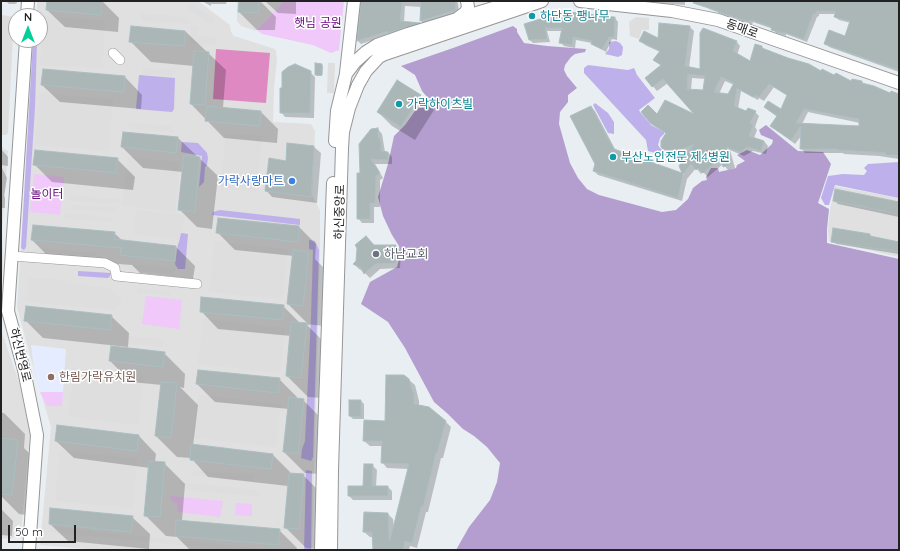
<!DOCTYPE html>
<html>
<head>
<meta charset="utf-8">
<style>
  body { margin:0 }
  #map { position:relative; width:900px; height:551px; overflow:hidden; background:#e9eef2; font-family:Quicksand,sans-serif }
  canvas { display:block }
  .frame { position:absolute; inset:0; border:2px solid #222; pointer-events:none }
  .north { position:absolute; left:8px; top:8px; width:40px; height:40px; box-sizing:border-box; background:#fff; border:1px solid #a7a7a7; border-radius:50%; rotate:0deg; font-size:11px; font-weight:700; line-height:16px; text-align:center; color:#222 }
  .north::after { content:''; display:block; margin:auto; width:14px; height:18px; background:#03d098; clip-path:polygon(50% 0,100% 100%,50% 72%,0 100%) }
  .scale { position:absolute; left:8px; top:525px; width:68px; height:18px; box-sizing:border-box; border:2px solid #222; border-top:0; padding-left:5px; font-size:12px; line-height:14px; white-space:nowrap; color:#222; -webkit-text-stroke:3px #fff; paint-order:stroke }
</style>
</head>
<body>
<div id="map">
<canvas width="900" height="551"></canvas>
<div class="frame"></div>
<div class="north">N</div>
<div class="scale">50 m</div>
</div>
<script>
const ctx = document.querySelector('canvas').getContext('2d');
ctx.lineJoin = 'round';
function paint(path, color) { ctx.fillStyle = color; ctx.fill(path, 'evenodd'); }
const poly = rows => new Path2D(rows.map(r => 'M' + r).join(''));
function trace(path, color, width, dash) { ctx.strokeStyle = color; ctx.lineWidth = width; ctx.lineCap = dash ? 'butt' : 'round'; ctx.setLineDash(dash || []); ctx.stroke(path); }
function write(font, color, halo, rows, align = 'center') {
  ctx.font = font + ' Quicksand,"Noto Sans KR",sans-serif'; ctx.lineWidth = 3; ctx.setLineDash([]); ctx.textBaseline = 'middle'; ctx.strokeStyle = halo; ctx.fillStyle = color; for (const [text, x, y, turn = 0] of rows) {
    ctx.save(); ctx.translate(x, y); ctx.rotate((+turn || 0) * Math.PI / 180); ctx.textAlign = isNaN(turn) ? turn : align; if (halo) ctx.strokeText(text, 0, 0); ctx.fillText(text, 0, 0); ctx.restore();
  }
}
const residential = poly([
  [37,1,198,1,230,25,231,32,234,36,275,49,276,51,277,61,274,88,273,122,311,124,315,131,312,195,320,210,320,248,312,550,101,550,40,545,51,427,34,370,17,307,35,40,40,40,40,16,37,16],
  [237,1,284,1,256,31,241,26,237,21],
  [1,147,8,151,2,233,3,260,1,301],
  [835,186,899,198,899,257,829,241,828,229,830,210],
  [1,330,19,382,30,434,21,533,11,539,1,538]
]);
const education = poly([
  [31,345,66,349,62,406,47,406,40,392,34,369]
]);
const grass = poly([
  [33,40,37,40,35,108,26,247,24,250,21,248],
  [616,41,620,43,623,47,622,55,618,57,605,54,609,49,609,42],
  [588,65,628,70,634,68,635,70,637,75,655,98,639,110,640,112,651,125,664,132,664,134,660,138,658,145,660,148,671,155,669,157,648,151,646,140,584,73,584,68],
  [139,75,175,78,174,109,172,112,136,109],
  [595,103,608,113,614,122,614,134,608,133,593,105],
  [182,142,198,143,207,153,208,158,207,165,205,167,204,182,199,187,202,156,181,152],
  [899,162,899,198,835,185,829,205,825,205,821,198,828,176,843,174,864,175,867,171,864,168,868,164],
  [220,210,300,219,300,225,212,215,213,212],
  [181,233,188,234,185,269,178,269,175,264,178,244,179,242],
  [309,240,315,241,319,250,313,457,311,461,301,458,302,449,305,441,311,317,313,250,309,249],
  [78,271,111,273,110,276,108,278,78,276],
  [306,470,312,471,311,550,304,550]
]);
const forest = poly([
  [513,26,517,29,517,32,524,43,547,46,586,49,585,52,575,54,571,57,565,65,564,70,567,76,577,88,568,95,568,102,560,112,559,124,570,163,578,178,587,189,599,195,662,212,676,210,688,199,693,188,702,181,707,180,706,177,711,168,718,168,719,172,736,168,737,165,745,161,737,155,747,150,760,155,772,144,773,140,761,135,759,130,766,125,798,151,823,152,831,164,818,203,829,209,827,229,827,243,899,259,899,550,456,550,469,527,490,500,497,482,500,463,487,447,474,436,463,429,448,414,434,402,405,348,388,322,361,304,370,282,397,267,400,255,399,246,392,235,383,216,378,197,388,164,394,136,405,125,415,111,423,105,428,98,422,91,415,75,401,66,453,48]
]);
const park = poly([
  [284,1,344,1,339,50,331,53,313,45,262,34,257,30],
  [34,174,64,177,60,215,30,212],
  [146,296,182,300,179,329,142,324],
  [40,392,63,392,62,406,47,406],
  [170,496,223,501,220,517,178,512,177,503,172,502],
  [236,503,252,504,252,516,235,515]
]);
const pitch = poly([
  [216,49,270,53,266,103,213,99]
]);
const parking = poly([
  [192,4,215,19,212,24,188,9],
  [139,13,186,17,189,24,142,21],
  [2,15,14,17,8,133,6,135,1,135,1,40],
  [43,16,105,20,103,68,40,65],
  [636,17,649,18,649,30,642,30,639,39,630,36,629,22],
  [191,25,198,26,198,36,216,37,216,45,190,44],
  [328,63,335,63,334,93,327,93],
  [143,68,173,70,173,76,142,74],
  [39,93,113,99,109,151,35,145],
  [126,122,170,126,174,132,131,129],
  [226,133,263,136,256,192,220,187],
  [128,157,180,162,175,212,122,206],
  [70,195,118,199,120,202,113,204,70,201],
  [73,205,116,208,114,212,70,209],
  [136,210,185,215,179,237,178,240,133,234],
  [64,213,115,218,110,222,65,219],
  [215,241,288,249,283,299,209,292],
  [37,248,96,253,93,257,36,252],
  [123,264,176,268,173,274,120,269],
  [29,278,66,280,77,284,109,288,122,300,114,310,27,302],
  [137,288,170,291,170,296,137,293],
  [203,319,285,328,280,373,198,364],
  [128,336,164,339,163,347,127,344],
  [74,368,144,376,138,425,68,417],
  [198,395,281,404,276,447,193,438],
  [60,451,137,458,133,508,55,501],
  [195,470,256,475,253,481,191,475],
  [179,482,257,490,261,497,185,490],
  [54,527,276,550,230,550,49,532]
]);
const shadow = poly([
  [6,1,17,1,17,3,15,4,9,4],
  [48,1,102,1,119,18,118,32,65,27,47,10],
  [202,1,227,1,226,4,211,4,211,6],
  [240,1,260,1,276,17,275,30,257,30,239,12],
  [265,1,296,1,296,14,278,13],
  [362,1,456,1,458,3,459,14,424,24,421,21,421,7,405,6,404,22,419,24,422,26,390,34,361,44,358,41],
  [646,1,685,1,685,5,647,2],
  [708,1,899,1,899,72,829,47,825,43,846,37,851,23,839,20,835,17,836,14,819,14,819,16,817,17,807,42,786,34,786,36,776,33,773,29,753,22,752,25,709,9,706,6],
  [587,14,596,16,598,18,615,18,618,22,617,40,612,39,606,52,595,46,592,43,576,40,575,48,564,46,560,42,563,31,547,31,550,42,533,43,530,40,526,25],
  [689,26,694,31,689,68,701,70,736,41,740,46,737,55,750,62,762,47,765,50,821,72,852,82,862,82,865,85,891,94,899,95,899,159,879,156,844,154,843,153,805,153,801,148,802,135,795,144,776,130,778,117,765,107,782,111,788,96,774,87,764,101,759,98,758,100,741,91,738,109,747,113,755,112,759,116,755,127,757,130,754,138,764,141,768,146,766,154,753,151,744,156,730,150,735,168,728,170,723,164,708,177,703,172,701,174,696,168,687,179,682,201,598,175,594,171,596,164,591,107,595,111,616,151,684,175,680,166,690,152,678,157,675,153,669,153,666,152,662,147,667,134,656,127,651,123,657,116,698,117,668,83,657,91,646,78,662,66,655,60,660,52,645,45,641,41,659,40],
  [692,78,706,79,703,91,691,90],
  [725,81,734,85,729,95,719,94],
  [808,112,860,123,859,127,802,124],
  [132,27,185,31,226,70,223,108,261,112,278,129,277,143,224,138,191,104,194,66,151,62,130,41],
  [321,65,323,66,322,76,317,76,316,74],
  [310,72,315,77,314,118,285,117,281,112,283,90],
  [125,77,142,95,141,109,60,102,42,85],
  [420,96,434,110,415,140,392,126,378,112],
  [378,129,382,134,385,152,388,152,392,157,392,164,375,164,383,178,380,180,380,207,374,207,374,223,362,223,358,218,361,174],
  [178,138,218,176,212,229,197,227,180,210,183,172,143,168,122,147],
  [314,147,321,153,317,203,272,197,266,190,287,162],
  [1,149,8,157,8,166,1,165],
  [117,159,135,177,133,190,52,182,34,164],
  [1,166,7,178,4,196,5,197,5,208,1,208],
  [836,190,899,202,899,217,838,204,835,201],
  [299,227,316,244,315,259,330,274,324,326,306,324,327,345,322,398,308,397,287,376,291,336,218,329,201,311,283,306,301,324,309,325,288,304,294,256,235,250,218,233],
  [114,233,123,241,176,247,195,266,193,279,140,273,132,265,51,259,32,240],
  [870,235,872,237,899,242,899,254,836,244,832,241],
  [374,246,396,246,401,251,400,268,380,269,370,278,364,272,359,269,354,264],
  [111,316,129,333,128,347,43,338,25,320],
  [164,353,185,374,184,388,180,387,198,405,193,446,273,455,290,472,290,474,303,475,324,496,320,549,306,548,285,527,288,486,208,477,191,458,177,457,156,436,162,385,131,382,110,361],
  [279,379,297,397,296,399,303,400,324,421,319,474,305,473,284,452,289,409,215,402,197,384],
  [409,380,415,385,419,401,419,406,445,421,451,427,443,458,441,458,428,512,426,512,417,548,410,546,409,550,374,550,373,537,370,537,364,532,388,514,393,519,394,529,409,469,387,468,382,462,383,446,370,446,364,441,386,422],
  [361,401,364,404,364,419,353,419,350,416],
  [1,413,4,413,25,434,24,448,38,462,33,516,19,514,1,496],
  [139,436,156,454,155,462,164,463,185,484,182,521,279,530,297,548,296,550,190,550,177,537,166,536,145,515,150,468,74,458,56,441],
  [372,465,377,470,376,487,388,487,392,491,392,500,353,500,349,496,364,487],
  [1,509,13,521,12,536,1,535],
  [132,517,150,534,149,549,68,541,50,524]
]);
const building = poly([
  [47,1,102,1,101,15,46,10,47,1],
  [239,1,259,1,258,13,238,12,239,1],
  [361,1,402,1,400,21,420,23,388,33,388,31,357,41,361,1],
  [421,1,455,1,456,10,420,21,421,1],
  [694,1,899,1,899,70,824,44,829,30,845,36,850,21,834,17,836,11,816,11,816,14,813,14,804,39,783,32,782,33,771,30,772,27,750,20,749,22,730,16,718,12,718,11,693,3,694,1],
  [569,10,569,12,596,15,596,16,615,17,614,37,609,37,602,49,591,44,592,41,573,37,572,45,559,43,562,28,545,28,547,39,529,40,524,24,569,10],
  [659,23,690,26,685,66,700,69,700,33,703,28,737,41,733,51,750,61,755,44,762,46,762,48,788,58,809,64,821,71,822,69,834,75,836,73,851,81,852,79,862,81,862,83,874,86,890,93,891,91,899,94,899,155,886,155,886,153,874,152,838,150,838,149,800,149,801,126,791,140,770,126,777,116,764,107,768,101,781,109,787,95,769,84,759,97,755,95,753,97,737,88,734,106,746,111,748,108,756,111,750,123,753,125,749,136,764,141,761,151,748,147,740,152,726,147,731,164,723,167,721,158,703,173,698,168,696,170,691,164,683,174,678,198,593,171,595,164,570,116,591,106,614,149,682,173,679,166,694,144,673,153,672,150,664,150,661,147,661,141,666,133,650,123,641,112,648,105,657,114,665,100,694,114,663,79,652,87,645,78,661,65,653,60,660,51,639,41,644,31,658,38,659,23],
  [688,74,705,76,703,90,687,89,688,74],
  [721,77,734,83,728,94,714,92,721,77],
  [804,109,859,119,859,126,796,123,804,109],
  [131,26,185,31,184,46,129,42,131,26],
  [194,51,209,52,205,105,190,104,194,51],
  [315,63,322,64,322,75,315,75,315,63],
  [295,64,311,71,310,113,280,113,280,88,282,88,282,72,288,67,295,64],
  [43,69,125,76,124,92,41,85,43,69],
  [397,80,421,95,401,127,377,112,397,80],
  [207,106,261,111,260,126,205,121,207,106],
  [378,128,378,137,381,142,381,151,388,152,388,160,371,159,380,173,376,176,375,203,370,203,370,219,357,219,357,173,360,173,359,144,371,129,378,128],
  [123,132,178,137,176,153,121,147,123,132],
  [287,143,314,146,311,197,265,191,269,158,286,161,287,143],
  [35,150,118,158,116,173,33,165,35,150],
  [184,155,200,157,195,212,178,210,184,155],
  [835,189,899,202,899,214,833,201,835,189],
  [218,218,299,226,298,242,216,233,218,218],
  [33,225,115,232,114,239,176,246,175,261,120,255,121,248,31,240,33,225],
  [833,228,870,234,870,236,899,242,899,252,831,242,833,228],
  [366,236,374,245,396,245,396,263,375,264,364,274,361,268,353,264,356,261,357,248,355,245,366,236],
  [293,250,309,252,303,306,287,304,293,250],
  [201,297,284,305,283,320,200,312,201,297],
  [26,306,112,315,110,330,24,321,26,306],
  [291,322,307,323,301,378,286,376,291,322],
  [111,346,165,352,163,367,109,361,111,346],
  [198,370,280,378,278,393,196,384,198,370],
  [386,375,404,375,409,379,414,395,414,404,429,407,446,421,437,453,436,453,423,507,421,507,412,543,405,541,403,550,373,550,372,532,363,532,364,512,388,513,389,540,390,540,409,464,381,463,382,441,363,441,364,420,385,421,386,375],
  [161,382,177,383,171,438,155,436,161,382],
  [289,397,304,399,298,454,283,452,289,397],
  [349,400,361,400,361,417,349,416,349,400],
  [57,425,139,435,137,451,55,441,57,425],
  [2,438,18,440,12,495,1,494,2,438],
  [191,444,273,454,271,469,190,460,191,444],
  [149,461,165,462,160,517,144,516,149,461],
  [364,464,373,464,372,486,388,486,388,496,348,496,348,486,363,486,364,464],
  [289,473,304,474,299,529,284,528,289,473],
  [50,508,133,516,131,532,49,524,50,508],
  [176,520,280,529,278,545,175,536,176,520]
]);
const minor = poly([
  [113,53,120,60],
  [12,256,105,263,115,268,116,276,197,284]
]);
const tertiary = poly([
  [580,1,672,11,718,20,899,83],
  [27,16,28,1],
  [458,18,466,12,468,7,467,1],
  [26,40,8,311,24,370,37,435,29,550],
  [346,73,354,1],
  [335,141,337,111,346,74,355,62,366,52,377,45,408,34,516,1],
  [321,550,323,463,333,183],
  [331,550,332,470,342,148,343,132,349,108,358,85,366,71,379,57,385,54,542,1]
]);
const markers = [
  [532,16,4,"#0f9aa8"],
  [399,104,4,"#0f9aa8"],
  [613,157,4,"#0f9aa8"],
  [292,181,4,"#3f7fe0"],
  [376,254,4,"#6b7280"],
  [51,377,4,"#8d6e63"]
];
const cultureNames = [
  ["하단동 팽나무",540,16],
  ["가락하이츠빌",407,104],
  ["부산노인전문 제4병원",621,157]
];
const parkNames = [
  ["햇님 공원",318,23],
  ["놀이터",47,194]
];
const streetNames = [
  ["동매로",742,29,20],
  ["하신중앙로",340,212,-89],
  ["하신번영로",20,355,76]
];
const shopNames = [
  ["가락사랑마트",284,181]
];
const worshipNames = [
  ["하남교회",384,254]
];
const educationNames = [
  ["한림가락유치원",59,377]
];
paint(residential, '#dfe0df');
paint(education, '#e5ecff');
paint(grass, '#beb0ea');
paint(forest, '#b49ed0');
paint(park, '#f0c8f9');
paint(pitch, '#de89c1');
paint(parking, '#dedede');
paint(shadow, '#0003');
paint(building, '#abb6b7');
trace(building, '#abbfc3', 1);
trace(minor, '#969696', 10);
trace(tertiary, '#969696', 14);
trace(minor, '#fff', 9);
trace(tertiary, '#fff', 12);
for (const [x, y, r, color] of markers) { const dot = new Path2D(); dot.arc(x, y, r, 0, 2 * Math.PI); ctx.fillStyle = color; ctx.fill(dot); trace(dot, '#fff', 1.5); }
write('12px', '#0d838f', '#fff', cultureNames, 'left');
write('12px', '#6b0e81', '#fff', parkNames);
write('12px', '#222', '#fff', streetNames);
write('12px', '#366cbe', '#fff', shopNames, 'right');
write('12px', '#5b616d', '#fff', worshipNames, 'left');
write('12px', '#785e54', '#fff', educationNames, 'left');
</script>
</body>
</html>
